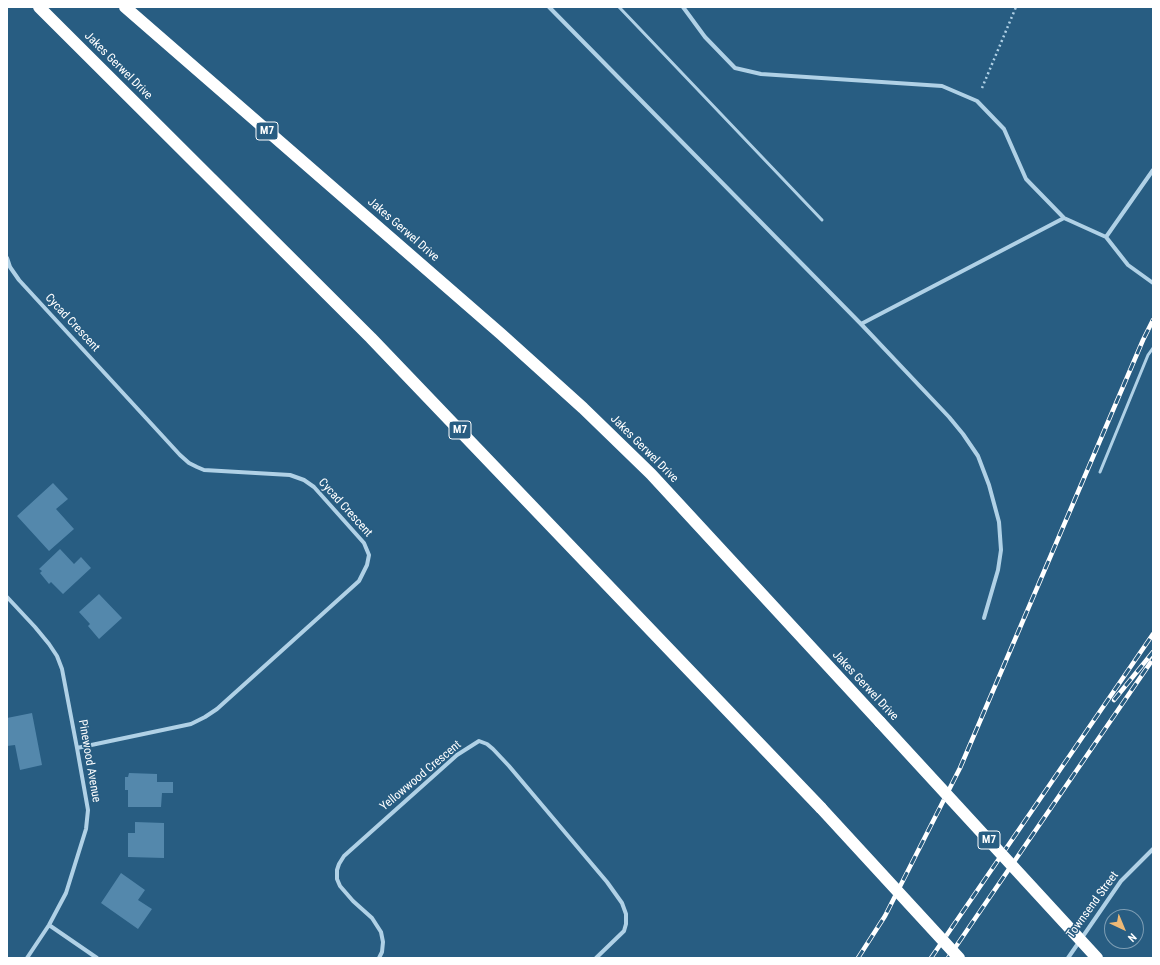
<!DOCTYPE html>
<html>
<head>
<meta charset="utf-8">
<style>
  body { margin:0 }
  #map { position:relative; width:1160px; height:965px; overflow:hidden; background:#285d82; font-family:"Roboto Condensed",sans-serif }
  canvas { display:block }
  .frame { position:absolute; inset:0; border:8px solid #fff; pointer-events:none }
  .north { position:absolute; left:1104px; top:909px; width:40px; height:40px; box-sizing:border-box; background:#285d82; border:1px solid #7e9eb4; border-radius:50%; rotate:136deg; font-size:11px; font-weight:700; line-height:16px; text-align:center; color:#fff }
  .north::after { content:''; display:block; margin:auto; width:14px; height:18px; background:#eeb976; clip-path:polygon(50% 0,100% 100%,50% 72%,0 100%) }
</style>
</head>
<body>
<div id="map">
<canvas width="1160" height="965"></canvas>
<div class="frame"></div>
<div class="north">N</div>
</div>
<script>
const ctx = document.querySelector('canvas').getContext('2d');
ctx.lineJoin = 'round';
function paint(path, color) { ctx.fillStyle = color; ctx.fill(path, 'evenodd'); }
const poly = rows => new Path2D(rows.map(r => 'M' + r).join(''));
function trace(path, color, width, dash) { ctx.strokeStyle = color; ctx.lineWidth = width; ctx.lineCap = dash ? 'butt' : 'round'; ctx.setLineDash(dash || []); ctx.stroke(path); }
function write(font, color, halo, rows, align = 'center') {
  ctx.font = font + ' "Roboto Condensed",sans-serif'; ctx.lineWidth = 3; ctx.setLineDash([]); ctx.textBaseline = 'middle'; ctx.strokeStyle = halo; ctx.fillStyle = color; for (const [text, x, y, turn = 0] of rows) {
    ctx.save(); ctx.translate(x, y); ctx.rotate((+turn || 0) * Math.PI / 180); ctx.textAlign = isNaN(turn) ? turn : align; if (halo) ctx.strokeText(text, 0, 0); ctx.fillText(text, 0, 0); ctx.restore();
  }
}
const building = poly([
  [53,483,68,499,56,509,74,529,49,551,17,516],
  [60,549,74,564,81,557,91,568,63,594,51,582,49,584,40,573,42,571,39,569],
  [99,594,122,618,99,639,88,626,90,624,79,612],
  [32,713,42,765,20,770,15,745,7,746,7,718],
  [129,773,157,774,157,782,173,782,173,793,162,793,161,807,128,807,128,790,125,790,125,777,128,777],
  [135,822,164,823,164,858,128,857,128,833,135,833],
  [121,873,145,890,138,900,152,909,138,929,101,903]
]);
const path = poly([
  [982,88,1016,7]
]);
const lane = poly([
  [619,7,822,220],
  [1100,472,1148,355,1153,348]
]);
const street = poly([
  [549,7,861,324,949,417,963,434,978,456,989,485,999,522,1001,550,998,570,984,618],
  [683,7,705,37,735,68,761,74,942,86,977,101,1004,129,1026,179,1064,218,1106,237,1128,265,1153,283],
  [1106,237,1153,170],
  [7,258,10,267,19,280,180,455,189,463,197,467,204,470,290,475,304,480,314,487,364,543,369,555,367,565,359,581,217,709,205,717,191,724,77,748],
  [861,324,1064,218],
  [7,597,35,627,49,644,57,656,62,669,77,748,88,810,86,829,66,893,49,925,27,958],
  [49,925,97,958],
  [379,958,382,952,383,942,381,932,372,918,353,901,340,886,337,879,337,870,339,864,344,856,457,755,479,741,487,744,493,749,509,766,607,882,622,903,626,914,626,924,624,931,596,958],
  [1068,958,1121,881,1153,849]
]);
const highway = poly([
  [39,7,371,338,821,808],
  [125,7,501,334,583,408,651,474,880,722]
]);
const rail = poly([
  [1114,700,1153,652],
  [858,958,885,916,960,768,1143,340,1153,320],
  [931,958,1153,634],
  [948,958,1153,659]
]);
const highwayBridge = poly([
  [880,722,1097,958],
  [821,808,959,958]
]);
const shields = [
  [267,131,22],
  [460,430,22],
  [989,840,22]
];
const shieldNames = [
  ["M7",267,131],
  ["M7",460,430],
  ["M7",989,840]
];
const streetNames = [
  ["Jakes Gerwel Drive",118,66,45],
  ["Jakes Gerwel Drive",403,230,41],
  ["Cycad Crescent",72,323,47],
  ["Jakes Gerwel Drive",644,449,45],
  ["Cycad Crescent",345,508,48],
  ["Jakes Gerwel Drive",865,686,47],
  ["Pinewood Avenue",89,761,80],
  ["Yellowwood Crescent",421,776,-40],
  ["Townsend Street",1093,905,-54]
];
paint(building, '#5488ac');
trace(path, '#b0d1e6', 2.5, [2, 3]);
trace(lane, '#b0d1e6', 3);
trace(street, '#b0d1e6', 4);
trace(highway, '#fff', 12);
trace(rail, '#fff', 4.5);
trace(rail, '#285d82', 3, [9]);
trace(highwayBridge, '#fff', 12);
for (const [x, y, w] of shields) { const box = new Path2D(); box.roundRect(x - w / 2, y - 9, w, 18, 3); ctx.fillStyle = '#285d82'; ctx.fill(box); trace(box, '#fff', 1); }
write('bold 11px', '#fff', null, shieldNames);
write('12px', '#fff', '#285d82', streetNames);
</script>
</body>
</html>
